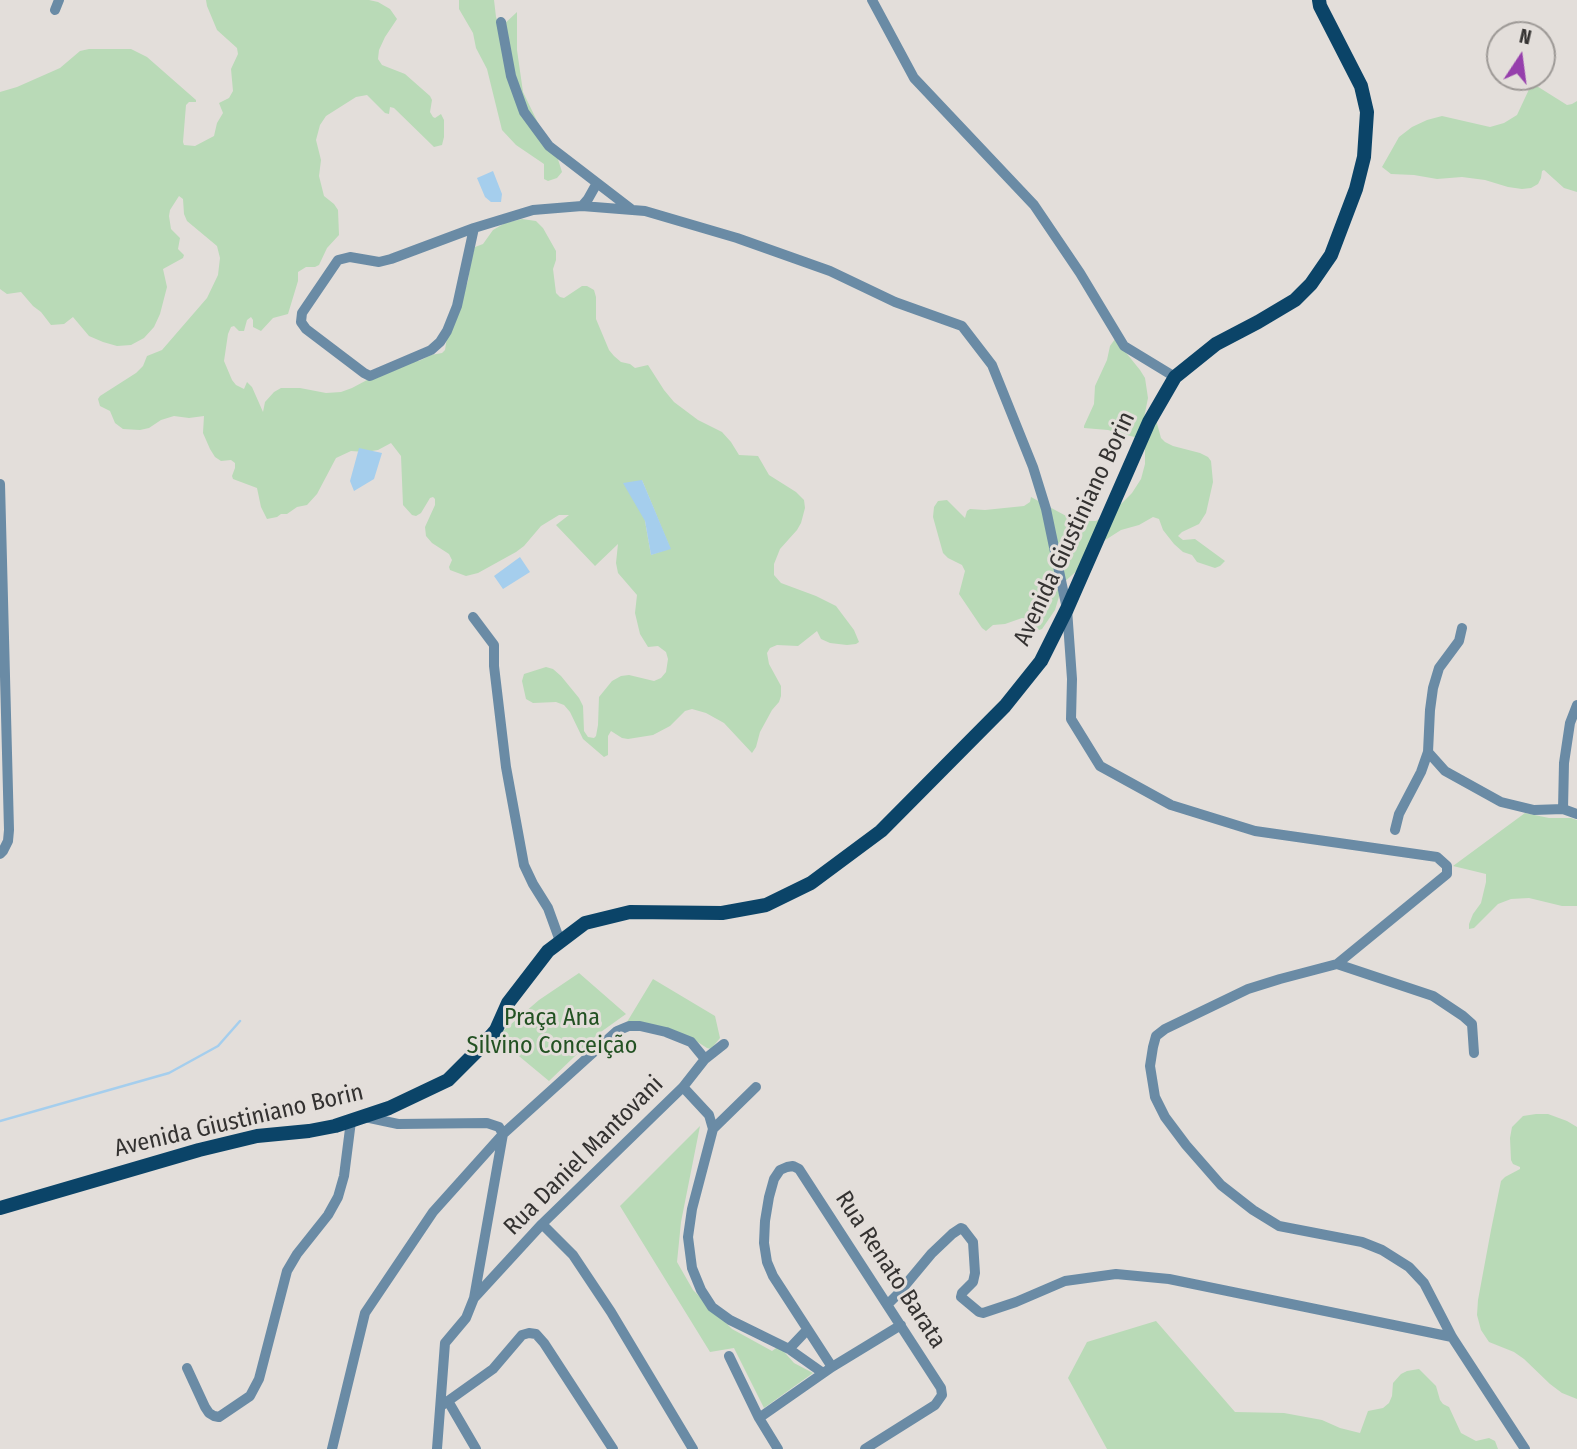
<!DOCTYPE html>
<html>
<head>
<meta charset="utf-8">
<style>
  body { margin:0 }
  #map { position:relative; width:1577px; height:1449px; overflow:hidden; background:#e3deda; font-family:"Fira Sans Condensed",sans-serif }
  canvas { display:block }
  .north { position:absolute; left:1486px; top:21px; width:70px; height:70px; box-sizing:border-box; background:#e3deda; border:2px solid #9d9996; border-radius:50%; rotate:13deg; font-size:19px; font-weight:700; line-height:28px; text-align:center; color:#343231 }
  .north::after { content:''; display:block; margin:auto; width:24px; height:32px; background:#963fac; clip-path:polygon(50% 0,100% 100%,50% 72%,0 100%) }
</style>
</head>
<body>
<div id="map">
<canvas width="1577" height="1449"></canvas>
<div class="north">N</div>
</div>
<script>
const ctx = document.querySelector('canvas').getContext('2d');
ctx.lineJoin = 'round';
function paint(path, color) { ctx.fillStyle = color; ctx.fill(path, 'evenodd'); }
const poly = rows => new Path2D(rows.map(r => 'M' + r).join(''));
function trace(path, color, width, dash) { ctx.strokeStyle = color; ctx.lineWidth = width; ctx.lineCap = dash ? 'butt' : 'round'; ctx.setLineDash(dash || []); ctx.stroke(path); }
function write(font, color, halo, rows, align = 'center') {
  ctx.font = font + ' "Fira Sans Condensed",sans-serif'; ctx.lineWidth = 6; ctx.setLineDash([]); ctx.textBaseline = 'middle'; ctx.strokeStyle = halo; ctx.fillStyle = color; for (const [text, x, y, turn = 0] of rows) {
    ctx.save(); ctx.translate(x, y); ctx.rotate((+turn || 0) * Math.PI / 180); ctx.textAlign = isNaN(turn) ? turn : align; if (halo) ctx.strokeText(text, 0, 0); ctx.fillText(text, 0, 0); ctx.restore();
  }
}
const green = poly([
  [206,0,369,0,378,2,390,9,397,19,385,37,379,50,378,59,382,65,405,74,430,96,432,100,430,112,433,117,435,118,441,114,444,120,444,137,442,145,434,147,394,108,390,107,389,114,385,113,367,95,356,97,326,116,320,125,316,140,321,160,319,176,324,196,334,204,338,210,339,235,327,248,319,265,315,267,306,267,298,272,298,281,288,314,273,318,261,331,253,327,253,320,251,317,247,320,244,331,239,331,234,326,231,327,228,334,224,361,232,380,236,385,244,389,247,382,252,387,263,412,265,402,274,392,281,388,300,388,326,393,341,392,352,388,397,364,407,361,419,361,431,355,442,353,445,350,447,337,468,281,471,260,475,247,483,244,493,230,505,223,522,219,536,221,543,228,556,251,556,260,553,269,556,293,560,297,564,298,582,286,587,286,594,290,596,297,596,319,609,350,614,356,621,362,630,364,635,368,648,365,664,390,674,402,698,420,722,432,731,442,739,455,758,456,769,475,796,492,804,500,805,508,801,523,797,530,780,549,774,564,774,575,781,583,816,596,836,606,854,630,859,642,856,644,847,645,830,643,821,639,817,631,798,646,777,645,770,648,767,653,769,664,781,686,781,696,779,702,772,710,760,732,756,747,752,753,724,723,706,713,692,709,685,711,670,726,653,735,628,739,622,738,611,731,608,736,608,755,604,757,583,739,570,712,564,705,556,702,533,703,526,699,522,681,524,674,546,667,553,669,561,676,579,698,583,706,584,731,588,737,594,738,596,736,598,725,599,697,612,681,621,676,629,675,654,681,661,678,666,672,668,659,666,652,658,646,648,647,640,634,635,613,637,595,618,573,616,563,618,544,595,566,556,525,569,515,559,515,541,526,524,546,516,552,478,573,466,576,450,570,449,567,452,560,449,554,432,543,426,536,425,527,435,505,435,499,433,497,430,498,421,513,416,516,412,515,403,505,401,456,391,443,378,450,365,452,351,451,336,458,317,494,307,505,297,507,287,514,281,514,277,517,267,519,261,507,257,488,233,479,232,476,235,468,235,463,231,460,221,461,215,457,210,449,203,433,204,416,189,418,174,416,161,420,149,428,140,430,123,429,115,423,110,411,100,406,98,399,100,396,136,373,143,366,147,356,162,350,207,298,218,275,220,258,217,246,187,221,184,214,183,199,179,196,170,210,169,216,171,229,180,238,178,249,184,255,183,258,163,269,167,287,160,314,154,327,144,338,131,345,117,346,103,342,89,336,73,317,64,324,51,325,41,312,33,306,21,292,7,294,0,289,0,92,17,87,60,68,80,51,89,49,131,49,147,57,196,100,196,102,189,102,186,105,183,142,184,145,195,146,214,136,217,123,223,113,219,103,229,98,233,91,231,69,238,54,237,48,217,30,207,6],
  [642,480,670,548,651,555,645,521],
  [459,0,494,0,496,17,500,28,517,12,517,50,523,92,539,125,556,153,562,172,557,178,548,181,544,179,544,164,516,145,502,130,487,69,476,48,473,33,459,9],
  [1532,83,1567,105,1572,104,1577,101,1577,192,1564,188,1544,170,1542,171,1541,178,1538,184,1531,188,1522,189,1508,187,1485,180,1462,177,1437,179,1414,175,1391,174,1382,167,1399,137,1412,127,1427,120,1442,116,1490,127,1504,123,1517,115],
  [1115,339,1140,370,1145,378,1148,398,1143,423,1155,416,1161,438,1165,442,1173,446,1200,453,1208,457,1211,461,1213,482,1206,513,1199,524,1182,532,1178,536,1183,540,1195,539,1225,561,1220,566,1215,568,1197,562,1192,555,1183,552,1174,544,1163,530,1159,519,1153,517,1139,525,1121,530,1099,544,1088,561,1063,583,1055,610,1042,629,1039,630,1027,619,1022,618,1005,624,993,625,986,631,982,628,959,594,965,571,962,565,948,558,943,553,933,517,934,507,938,501,947,500,965,518,967,511,970,509,985,510,1024,506,1030,502,1031,497,1068,517,1083,521,1096,521,1122,503,1132,493,1141,479,1145,464,1145,450,1138,438,1108,430,1084,428,1084,426,1094,404,1095,386,1107,360,1110,346],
  [1525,813,1549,818,1571,818,1577,820,1577,906,1562,906,1529,898,1511,899,1498,904,1474,928,1469,929,1469,924,1473,914,1481,903,1486,882,1486,874,1453,866],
  [579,973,626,1014,598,1034,549,1081,496,1037,539,1000],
  [653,979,715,1016,720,1038,711,1049,707,1048,688,1036,627,1022],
  [1536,1114,1548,1114,1567,1121,1577,1127,1577,1399,1562,1393,1550,1384,1524,1359,1514,1352,1489,1342,1481,1330,1477,1315,1478,1300,1491,1230,1501,1181,1505,1177,1520,1169,1520,1167,1513,1164,1511,1160,1510,1138,1512,1127,1523,1116],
  [700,1126,681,1222,677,1262,693,1290,732,1329,772,1351,779,1346,794,1363,813,1373,764,1408,734,1348,710,1352,620,1206],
  [1156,1321,1235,1412,1284,1413,1322,1420,1340,1428,1360,1433,1368,1411,1383,1408,1389,1403,1392,1396,1393,1383,1401,1374,1407,1371,1419,1369,1436,1386,1440,1400,1443,1404,1449,1407,1461,1433,1476,1441,1489,1438,1495,1441,1498,1449,1107,1449,1068,1378,1087,1342]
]);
const water = poly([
  [493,171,502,194,501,202,491,202,485,197,477,178],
  [359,448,382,453,374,479,354,491,350,481],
  [642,480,671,549,651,555,645,521,623,483],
  [520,557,530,572,503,589,494,576]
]);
const stream = poly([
  [0,1121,169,1073,218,1046,240,1021]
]);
const minor = poly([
  [872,0,914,78,1034,205,1080,273,1124,346,1175,377],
  [55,10,59,0],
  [501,22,511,76,524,112,549,146,631,209],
  [582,206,588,199,597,183],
  [474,228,457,306,447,331,440,342,431,350,370,376,364,373,306,329,301,322,302,313,338,260,350,257,379,262,391,259,474,228,533,210,582,206,645,211,737,238,830,271,895,302,962,326,992,365,1033,467,1046,509,1067,609,1072,679,1071,719,1100,766,1171,805,1255,831,1437,857,1447,866,1447,874,1337,964,1280,979,1248,989,1165,1029,1156,1036,1153,1047,1150,1066,1155,1097,1165,1117,1186,1145,1221,1185,1253,1210,1279,1226,1362,1242,1382,1250,1409,1267,1424,1283,1452,1337,1525,1449],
  [0,484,9,830,8,841,3,851,0,854],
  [473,617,494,645,494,666,506,767,524,865,533,884,548,908,560,941],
  [1428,752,1445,771,1501,802,1534,810,1563,809,1577,814],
  [1563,809,1564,763,1570,723,1577,705],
  [1395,830,1399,814,1421,772,1428,752,1430,710,1433,688,1439,668,1459,641,1462,628],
  [1337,964,1433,996,1463,1016,1472,1024,1474,1053],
  [683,1087,709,1115,713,1129],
  [756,1087,713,1129,692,1209,688,1237,692,1268,701,1290,712,1307,730,1320,789,1349,823,1373],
  [365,1117,398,1124,487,1123,499,1127,503,1134,474,1298,466,1318,445,1343,437,1449],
  [542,1224,573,1255,611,1312,693,1449],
  [474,1298,542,1224,683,1087,705,1059,724,1044],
  [888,1304,897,1295,932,1253,952,1234,961,1228,963,1229,973,1242,975,1273,973,1282,962,1293,961,1297,979,1312,983,1313,1016,1302,1065,1281,1116,1274,1169,1279,1452,1337],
  [789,1349,807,1330],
  [729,1356,759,1418,778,1449],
  [832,1367,773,1276,767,1262,764,1243,765,1221,769,1197,774,1179,780,1170,787,1167,793,1166,799,1169,941,1388,942,1395,935,1405,865,1449],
  [187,1368,205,1407,209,1413,214,1416,219,1417,250,1396,259,1379,287,1271,297,1254,328,1215,338,1197,344,1176,351,1121],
  [448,1401,476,1449],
  [441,1406,493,1369,522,1335,529,1333,536,1334,544,1343,613,1449],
  [759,1418,832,1367,901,1325],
  [332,1449,365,1313,433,1212,503,1134,617,1031,629,1026,640,1026,666,1032,691,1042,705,1059]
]);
const major = poly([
  [0,1208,199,1150,257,1136,309,1131,335,1126,389,1108,448,1080,483,1045,496,1030,508,1003,548,951,585,923,630,912,722,913,766,905,811,883,881,831,1005,706,1041,661,1067,609,1149,422,1175,377,1216,344,1258,322,1295,300,1311,284,1331,255,1356,189,1364,157,1367,112,1361,86,1320,6,1319,0]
]);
const streetNames = [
  ["Avenida Giustiniano Borin",1075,529,-65],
  ["Avenida Giustiniano Borin",239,1121,-13],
  ["Rua Daniel Mantovani",584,1156,-45],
  ["Rua Renato Barata",890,1270,57]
];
const parkNames = [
  ["Praça Ana",552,1018],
  ["Silvino Conceição",552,1046]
];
paint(green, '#b9dab7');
paint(water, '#a5ceed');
trace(stream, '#a5ceed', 2.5);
trace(minor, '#6a8ba5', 10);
trace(major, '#0b4468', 14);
write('24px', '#343231', '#e3deda', streetNames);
write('24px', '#235223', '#e3deda', parkNames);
</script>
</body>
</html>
